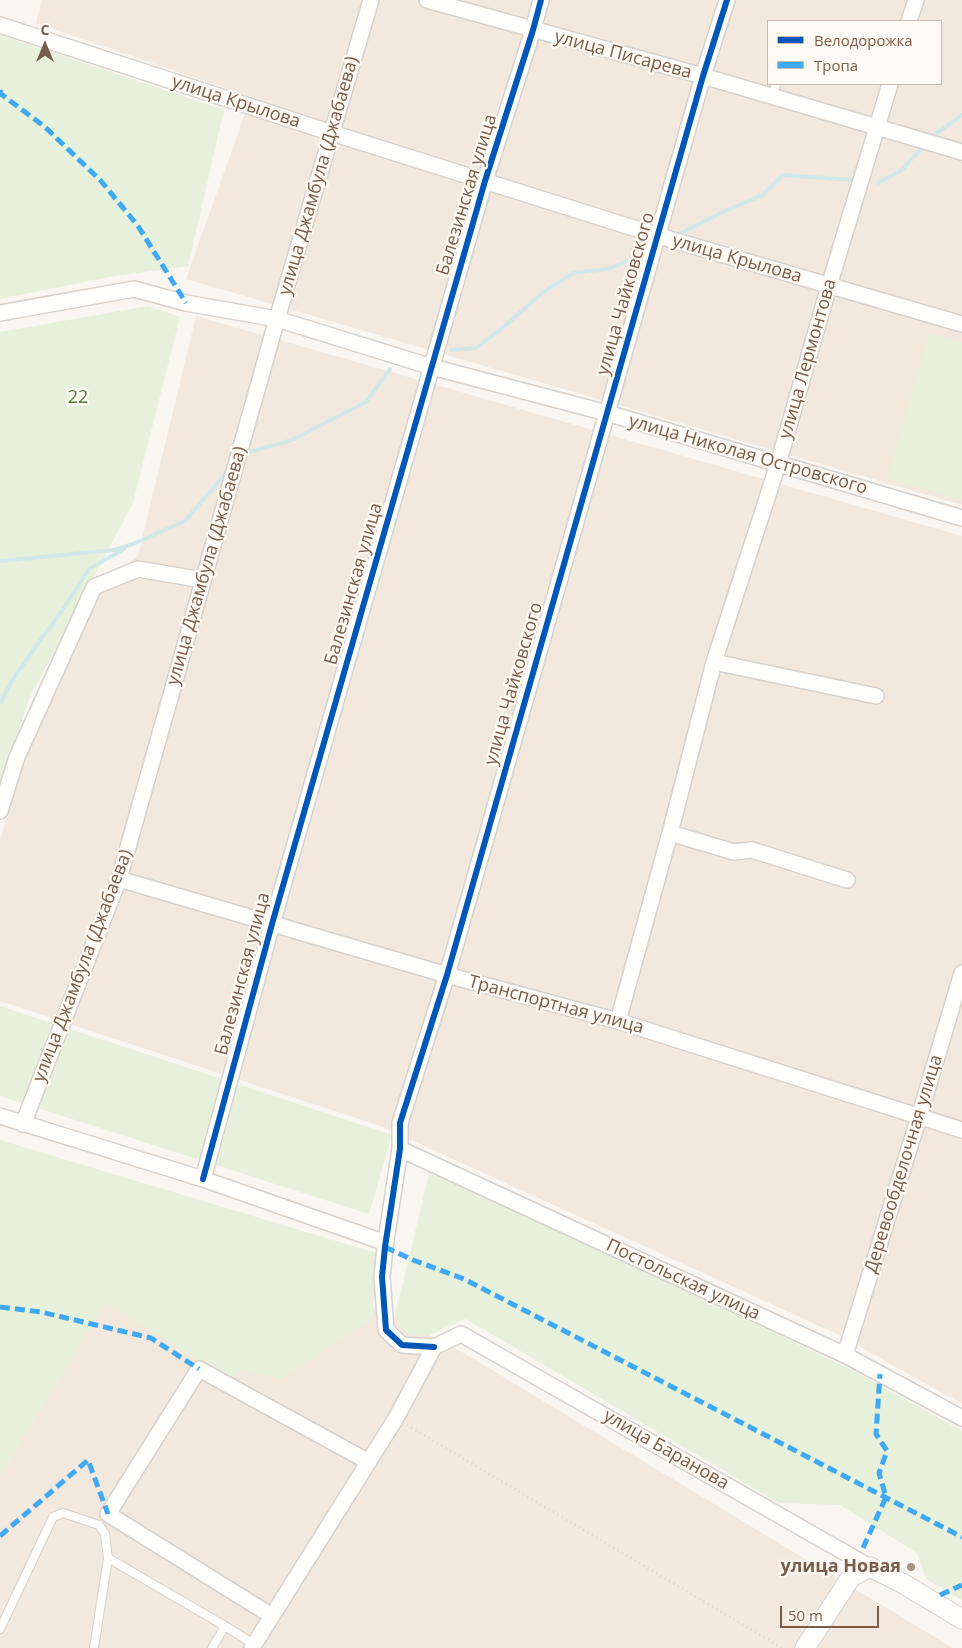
<!DOCTYPE html>
<html>
<head>
<meta charset="utf-8">
<style>
  body { margin:0 }
  #map { position:relative; width:962px; height:1648px; overflow:hidden; background:#f9f5f0; font-family:"Open Sans",sans-serif }
  canvas { display:block }
  .legend { position:absolute; left:767px; top:20px; width:175px; height:65px; box-sizing:border-box; background:#fffaf3; border:1px solid #cabbb1; margin:0; padding:6px 9px; list-style:none; font-size:15px; color:#7a5c4d }
  .legend li { display:flex; align-items:center; gap:10px; height:25px }
  .legend b { width:25px; border:1px solid #cabbb1 }
  .north { position:absolute; left:20px; top:20px; width:50px; height:50px; -webkit-text-stroke:4px #fffaf3; paint-order:stroke; rotate:0deg; font-size:14px; font-weight:700; line-height:20px; text-align:center; color:#7a5c4d }
  .north::after { content:''; display:block; margin:auto; width:18px; height:22px; background:#7a5c4d; clip-path:polygon(50% 0,100% 100%,50% 72%,0 100%) }
  .scale { position:absolute; left:780px; top:1606px; width:99px; height:22px; box-sizing:border-box; border:2px solid #7a5c4d; border-top:0; padding-left:6px; font-size:15px; line-height:18px; white-space:nowrap; color:#7a5c4d; -webkit-text-stroke:4px #fffaf3; paint-order:stroke }
</style>
</head>
<body>
<div id="map">
<canvas width="962" height="1648"></canvas>
<ul class="legend">
<li><b style="height:6px;background:#0057b8"></b>Велодорожка</li>
<li><b style="height:6px;background:#3fa9f5"></b>Тропа</li>
</ul>
<div class="north">С</div>
<div class="scale">50 m</div>
</div>
<script>
const ctx = document.querySelector('canvas').getContext('2d');
ctx.lineJoin = 'round';
function paint(path, color) { ctx.fillStyle = color; ctx.fill(path, 'evenodd'); }
const poly = rows => new Path2D(rows.map(r => 'M' + r).join(''));
function trace(path, color, width, dash) { ctx.strokeStyle = color; ctx.lineWidth = width; ctx.lineCap = dash ? 'butt' : 'round'; ctx.setLineDash(dash || []); ctx.stroke(path); }
function write(font, color, halo, rows, align = 'center') {
  ctx.font = font + ' "Open Sans",sans-serif'; ctx.lineWidth = 4.5; ctx.setLineDash([]); ctx.textBaseline = 'middle'; ctx.strokeStyle = halo; ctx.fillStyle = color; for (const [text, x, y, turn = 0] of rows) {
    ctx.save(); ctx.translate(x, y); ctx.rotate((+turn || 0) * Math.PI / 180); ctx.textAlign = isNaN(turn) ? turn : align; if (halo) ctx.strokeText(text, 0, 0); ctx.fillText(text, 0, 0); ctx.restore();
  }
}
const residential = poly([
  [42,0,962,0,962,505,186,279,251,97,36,23],
  [768,21,941,21,941,84,768,84],
  [196,316,962,536,962,1404,839,1335,383,1127,0,1001,0,841,23,761,97,589,138,556],
  [166,1201,462,1352,953,1648,0,1648,0,1476,106,1302]
]);
const green = poly([
  [0,35,224,110,188,266,115,276,0,299],
  [148,306,180,317,133,503,29,699,0,788,0,332],
  [929,333,962,343,962,500,887,478],
  [0,1006,392,1135,369,1214,0,1096],
  [0,1140,376,1253,373,1318,282,1379,239,1369,233,1381,106,1303,0,1476],
  [429,1174,466,1187,852,1370,962,1431,962,1600,926,1579,917,1553,840,1505,779,1503,466,1319,426,1336,404,1333,395,1316]
]);
const stream = poly([
  [934,135,962,115],
  [878,183,902,170,921,149],
  [677,235,727,210,763,195,783,175,852,180],
  [451,350,476,348,506,325,542,293,573,273,608,269,635,258],
  [249,452,292,440,366,402,390,369],
  [0,561,114,550,133,544,185,521,227,472],
  [0,703,16,674,61,612,89,569,124,549]
]);
const path = poly([
  [407,1425,782,1648]
]);
const service = poly([
  [772,97,776,84],
  [0,1629,53,1517,63,1513,99,1525,105,1534,108,1558,225,1626],
  [94,1648,108,1558],
  [212,1648,225,1626,255,1645]
]);
const minor = poly([
  [427,0,703,76,962,152],
  [909,21,916,0],
  [0,25,332,133,659,236,962,324],
  [0,313,134,289,186,303,277,319,432,367,607,413,962,518],
  [714,662,876,696],
  [0,811,17,757,94,587,138,569,203,580],
  [670,833,734,852,752,850,847,880],
  [119,879,447,975,618,1021,962,1130],
  [618,1021,670,833,714,662,778,464,829,286,890,84],
  [0,1116,203,1179,386,1243],
  [23,1124,119,879,277,319,371,0],
  [400,1149,845,1355,962,1418],
  [203,1179,272,924,485,181,533,30,541,0],
  [434,1347,402,1345,386,1330,382,1277,385,1247,400,1149,400,1123,447,975,703,76,727,0],
  [845,1355,919,1117,962,973],
  [272,1616,108,1514,199,1369,369,1462],
  [252,1648,396,1418,434,1347,461,1334,870,1567]
]);
const tertiary = poly([
  [805,1648,851,1577,870,1567,902,1583,962,1619]
]);
const quiet = poly([
  [0,90,1,94,45,127,101,181,138,226,186,303],
  [385,1247,413,1260,464,1279,962,1537],
  [0,1307,41,1312,151,1338,199,1369],
  [0,1536,88,1460,108,1514],
  [863,1548,886,1497,879,1473,887,1451,876,1434,880,1374],
  [940,1595,962,1585]
]);
const cycleway = poly([
  [203,1179,272,924,485,181,533,30,541,0],
  [434,1347,402,1345,386,1330,382,1277,385,1247,400,1149,400,1123,447,975,703,76,727,0]
]);
const markers = [
  [911,1567,5,"#a69286"]
];
const streetNames = [
  ["улица Писарева",623,55,15],
  ["улица Крылова",236,102,18],
  ["улица Джамбула (Джабаева)",319,176,-74],
  ["Балезинская улица",467,195,-73],
  ["улица Крылова",737,259,16],
  ["улица Чайковского",626,294,-74],
  ["улица Лермонтова",808,359,-74],
  ["улица Николая Островского",748,455,16],
  ["улица Джамбула (Джабаева)",207,566,-74],
  ["Балезинская улица",354,584,-74],
  ["улица Чайковского",514,684,-74],
  ["улица Джамбула (Джабаева)",83,966,-69],
  ["Балезинская улица",243,974,-75],
  ["Транспортная улица",556,1005,15],
  ["Деревообделочная улица",904,1164,-73],
  ["Постольская улица",683,1280,25],
  ["улица Баранова",666,1450,30]
];
const parkNames = [
  ["22",78,398]
];
const poiNames = [
  ["улица Новая",901,1567]
];
paint(residential, '#f2e8de');
paint(green, '#e7f0db');
trace(stream, '#d0e8ea', 4);
trace(service, '#d7d1cb', 10);
trace(minor, '#d7d1cb', 18);
trace(tertiary, '#d7d1cb', 21);
trace(path, '#dcd5d0', 2.5, [1, 4]);
trace(service, '#fefefd', 8);
trace(minor, '#fefefd', 15);
trace(tertiary, '#fefefd', 19);
trace(quiet, '#3fa9f5', 5, [10, 5]);
trace(cycleway, '#0057b8', 6);
for (const [x, y, r, color] of markers) { const dot = new Path2D(); dot.arc(x, y, r, 0, 2 * Math.PI); ctx.fillStyle = color; ctx.fill(dot); trace(dot, '#fffaf3', 2); }
write('18px', '#7a5c4d', '#fffaf3', streetNames);
write('18px', '#537a41', '#fffaf3', parkNames);
write('bold 18px', '#7a5c4d', '#fffaf3', poiNames, 'right');
</script>
</body>
</html>
